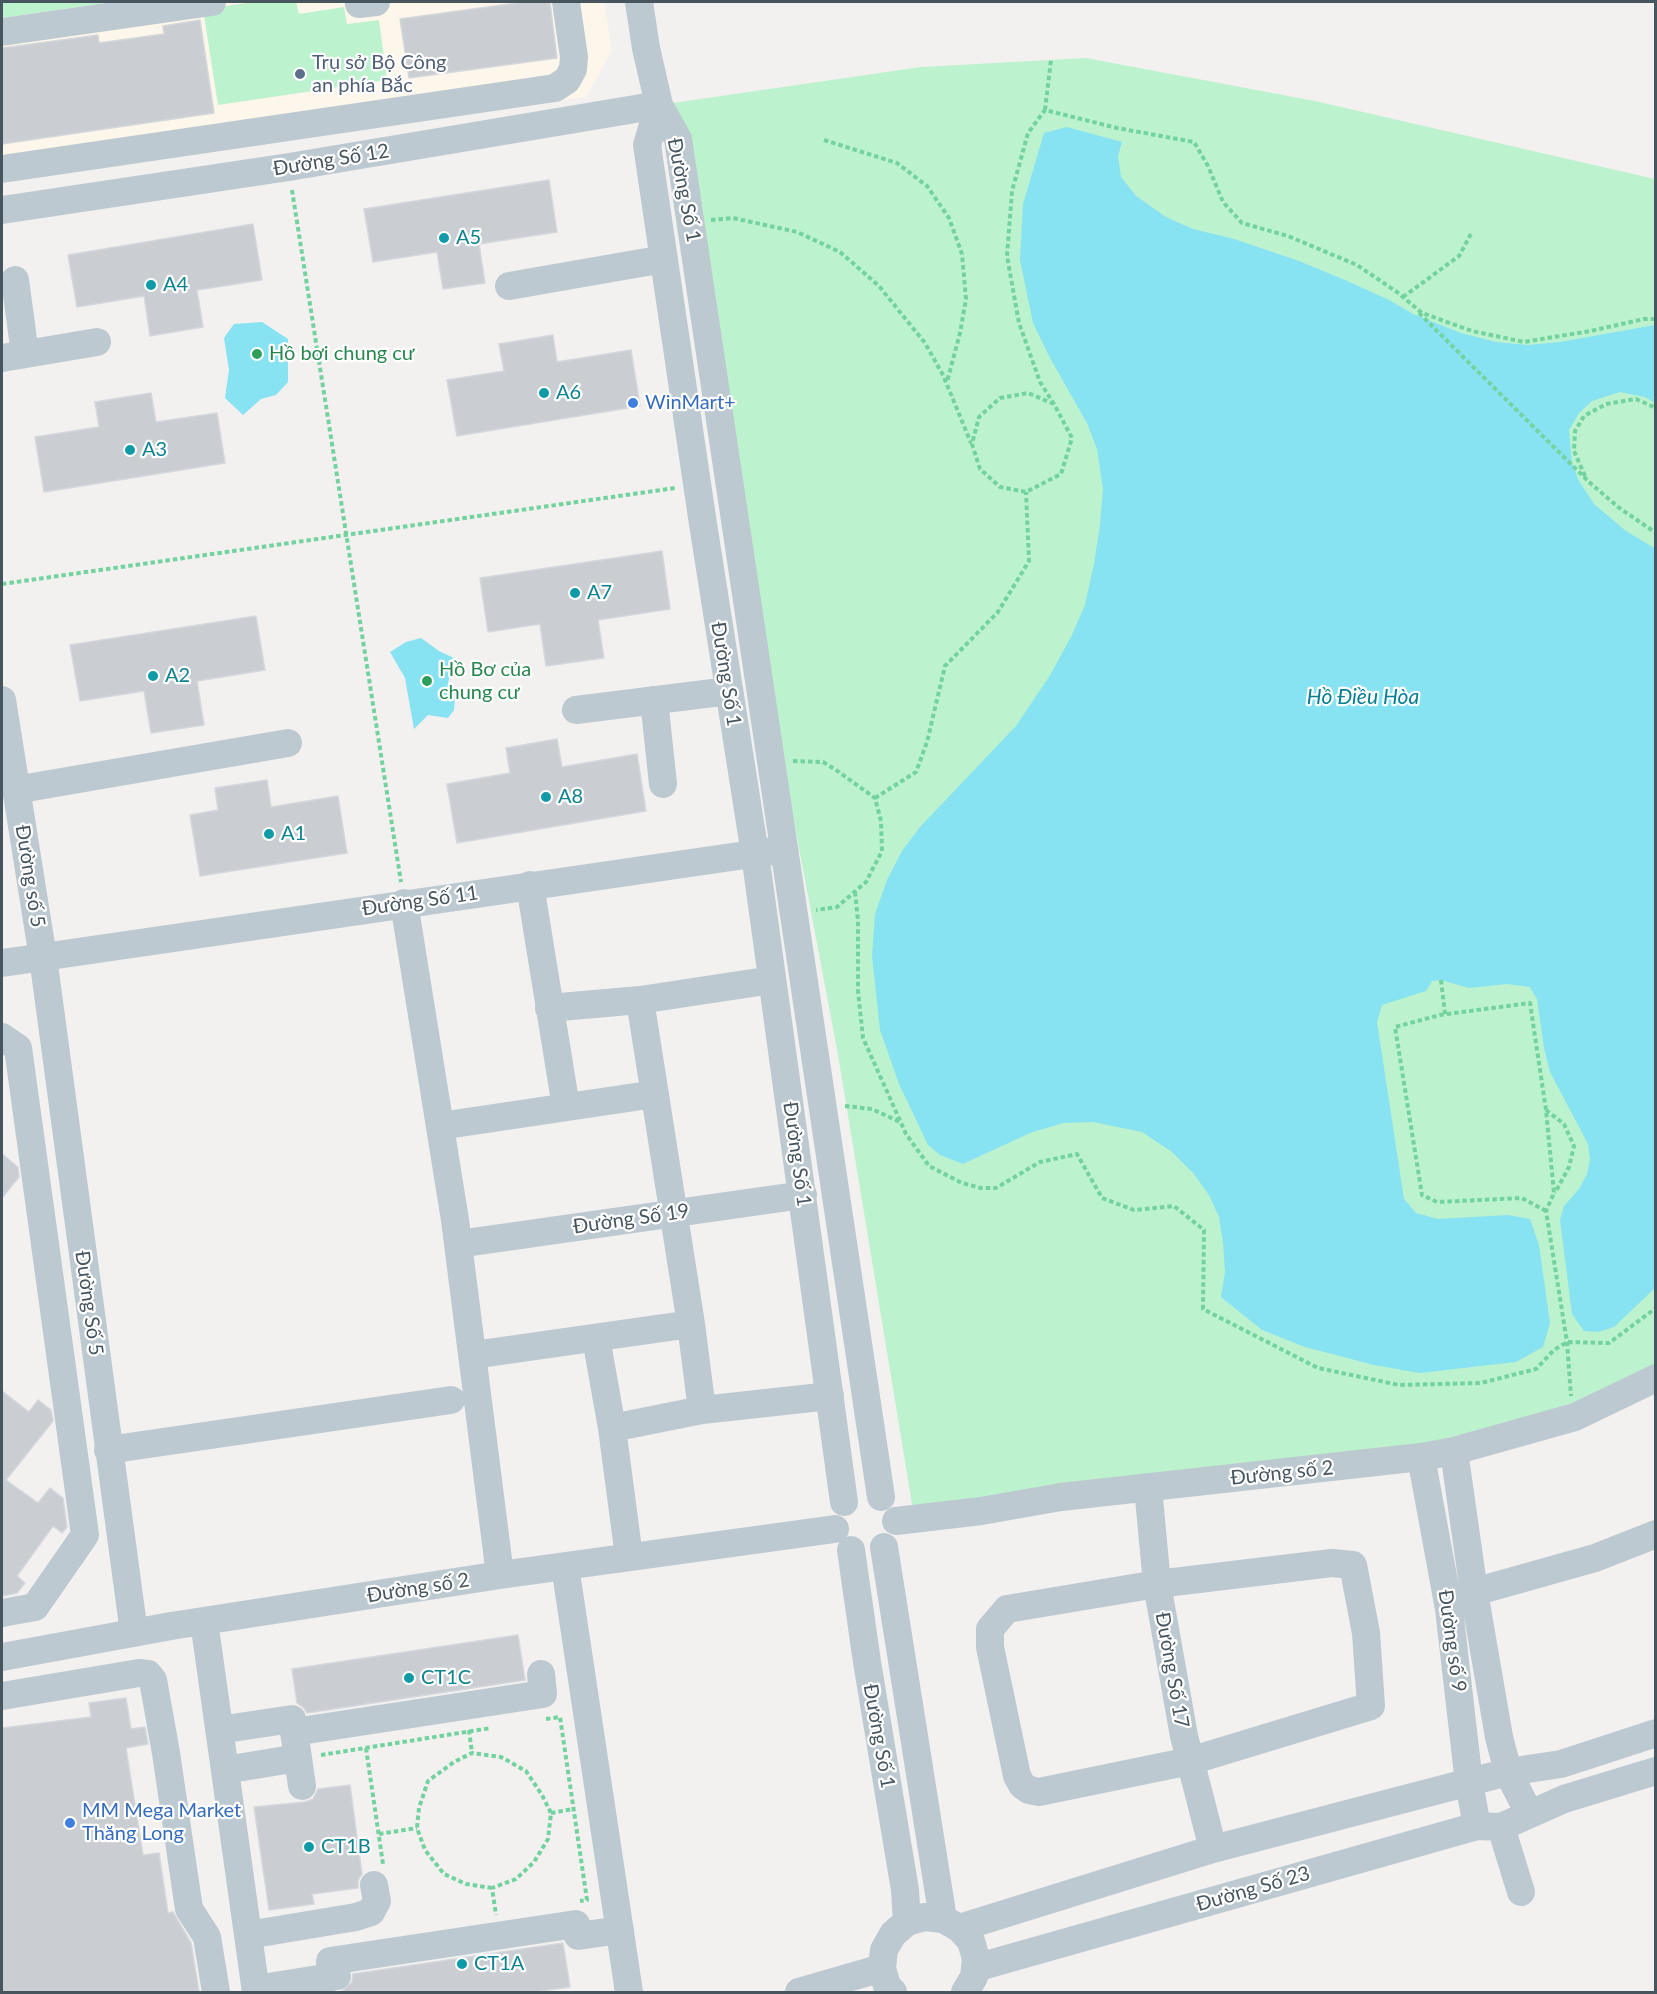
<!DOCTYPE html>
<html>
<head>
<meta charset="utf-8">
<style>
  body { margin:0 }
  #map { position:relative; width:1657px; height:1994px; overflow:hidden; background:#f3f0f0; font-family:Lato,sans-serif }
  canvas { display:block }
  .frame { position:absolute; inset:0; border:3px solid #47555f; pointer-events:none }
</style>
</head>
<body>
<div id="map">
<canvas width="1657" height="1994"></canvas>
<div class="frame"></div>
</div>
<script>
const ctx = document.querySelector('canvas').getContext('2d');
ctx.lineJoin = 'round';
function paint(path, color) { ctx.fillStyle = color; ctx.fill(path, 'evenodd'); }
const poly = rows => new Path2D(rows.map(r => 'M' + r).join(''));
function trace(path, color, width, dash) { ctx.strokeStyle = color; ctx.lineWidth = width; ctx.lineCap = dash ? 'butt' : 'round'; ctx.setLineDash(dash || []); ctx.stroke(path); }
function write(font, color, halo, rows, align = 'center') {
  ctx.font = font + ' Lato,sans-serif'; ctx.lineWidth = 4.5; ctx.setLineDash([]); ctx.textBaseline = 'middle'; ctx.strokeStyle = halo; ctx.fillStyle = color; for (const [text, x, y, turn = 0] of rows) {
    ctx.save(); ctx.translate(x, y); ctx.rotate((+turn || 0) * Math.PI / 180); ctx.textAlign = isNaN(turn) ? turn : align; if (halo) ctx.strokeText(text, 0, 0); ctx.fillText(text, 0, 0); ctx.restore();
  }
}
const commercial = poly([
  [2,2,604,2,612,51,586,97,2,183]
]);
const green = poly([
  [2,2,113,2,2,18],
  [255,2,296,2,299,14,344,7,347,24,379,20,387,80,218,105,203,9],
  [1086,58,1315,101,1655,179,1655,1375,1421,1454,914,1516,838,1055,659,105,921,67]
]);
const water = poly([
  [1067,127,1122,142,1118,156,1121,177,1136,196,1166,217,1193,229,1234,239,1299,261,1345,280,1389,300,1413,314,1461,333,1496,342,1528,345,1560,342,1655,325,1655,403,1645,397,1620,392,1592,401,1579,413,1569,430,1572,463,1579,481,1594,504,1626,531,1656,549,1655,1288,1614,1327,1598,1332,1584,1331,1572,1314,1560,1220,1564,1206,1579,1189,1587,1174,1590,1160,1588,1144,1550,1072,1544,1048,1537,999,1530,987,1507,984,1469,988,1441,980,1432,981,1426,991,1382,1005,1377,1022,1404,1199,1416,1213,1438,1219,1508,1215,1530,1219,1539,1245,1550,1323,1543,1347,1516,1362,1420,1373,1374,1365,1305,1347,1262,1330,1221,1297,1225,1272,1223,1243,1219,1217,1209,1195,1194,1174,1172,1152,1142,1132,1093,1122,1063,1123,1030,1133,963,1164,940,1155,928,1145,899,1084,880,1030,872,956,875,914,887,880,902,851,920,827,1016,726,1049,677,1071,637,1085,605,1094,564,1100,525,1103,489,1097,449,1087,423,1050,358,1033,323,1020,260,1023,204,1044,133],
  [262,322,288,339,288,382,276,395,261,399,243,415,225,398,229,370,224,338,234,324],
  [421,638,439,651,456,659,455,667,450,673,448,684,455,696,454,710,448,718,428,715,414,729,405,678,390,652,406,642]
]);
const building = poly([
  [524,2,550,2,557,58,409,78,400,19,524,2],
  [200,20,214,113,2,144,2,48,98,35,99,43,164,34,163,26,200,20],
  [549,180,557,232,479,244,485,283,443,289,437,252,373,262,364,209,549,180],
  [253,224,262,280,197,290,203,327,150,336,144,296,77,307,68,255,253,224],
  [553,335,557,362,631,350,640,406,457,436,447,380,504,371,499,344,553,335],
  [151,393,156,422,217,413,225,463,44,492,35,437,99,427,95,402,151,393],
  [662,551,670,609,598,620,604,658,546,666,540,624,488,632,480,578,662,551],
  [256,616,265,670,197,681,204,725,151,733,144,691,80,701,70,645,256,616],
  [557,739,562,767,637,754,646,811,457,843,447,784,510,773,506,748,557,739],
  [267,780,271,807,338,796,347,853,200,876,190,815,218,810,215,788,267,780],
  [2,1154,18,1167,19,1177,2,1198,2,1154],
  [2,1391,29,1412,38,1400,51,1410,53,1421,6,1480,38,1503,50,1488,63,1498,67,1527,62,1533,53,1526,17,1576,25,1583,17,1593,2,1596,2,1391],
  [518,1635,525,1680,307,1713,304,1708,297,1703,292,1669,518,1635],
  [126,1698,131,1729,145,1727,148,1744,126,1748,143,1855,159,1853,168,1913,173,1912,191,1943,199,1992,2,1992,2,1728,91,1717,89,1703,126,1698],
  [350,1785,362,1874,358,1880,358,1888,312,1894,314,1904,269,1910,254,1807,305,1802,313,1799,318,1789,350,1785],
  [563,1943,570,1987,533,1992,341,1992,352,1982,353,1974,563,1943]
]);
const path = poly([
  [1045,110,1051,60],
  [824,140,897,163,927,186,949,218,962,254,966,299,960,333,947,382],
  [292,190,401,882],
  [711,220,733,218,797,232,840,252,879,286,925,343,943,375,971,443],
  [1403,297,1459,256,1472,232],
  [1419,313,1590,483],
  [1054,404,1028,393,1000,398,979,417,972,444,980,469,1000,487,1026,492,1061,474,1072,438,1054,404,1040,382,1019,323,1007,256,1012,191,1028,133,1045,110,1117,128,1194,142,1208,166,1223,202,1242,223,1288,236,1357,265,1397,292,1422,313,1472,331,1524,342,1590,331,1644,319,1656,319],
  [1585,476,1574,451,1575,431,1584,416,1606,404,1636,399,1656,408],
  [1589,482,1618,507,1656,533],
  [2,584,675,488],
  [793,761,823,762,836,770,875,798,881,821,882,851,866,882,837,907,816,910],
  [875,798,916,772,927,742,945,666,998,612,1029,561,1026,492],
  [855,892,858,921,858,991,863,1038,906,1134,929,1166,962,1183,981,1188,996,1188,1040,1162,1077,1154,1102,1198,1134,1210,1174,1206,1204,1230,1203,1309,1318,1368,1399,1385,1481,1383,1536,1369,1554,1350,1567,1342,1609,1343,1656,1308],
  [1441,980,1445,1014],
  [845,1106,872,1109,900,1122],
  [1546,1110,1564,1124,1574,1146,1569,1167,1555,1193],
  [1546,1211,1522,1198,1437,1202,1422,1195,1395,1027,1440,1015,1530,1003,1546,1110,1554,1193,1546,1211,1567,1342,1571,1396],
  [546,1719,560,1717,587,1900,580,1901],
  [469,1730,472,1753],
  [366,1748,383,1864],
  [321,1755,491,1728],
  [551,1813,573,1809],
  [379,1834,417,1828],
  [492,1888,466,1884,444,1874,425,1850,417,1828,419,1808,428,1781,454,1762,472,1753,501,1757,526,1771,542,1795,551,1813,548,1839,534,1862,516,1879,492,1888,496,1915]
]);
const minor = poly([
  [359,2,359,4,376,2],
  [639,2,646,48,659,105,678,139,881,1497],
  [2,32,212,2],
  [659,105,647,145,703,524,755,854,844,1502],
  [2,169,555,88,567,80,573,69,574,57,566,2],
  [2,210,289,167,659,105],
  [15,280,25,354],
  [509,286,664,259],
  [2,358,97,342],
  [2,700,41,945],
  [654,700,663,784],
  [576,710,729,691],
  [15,790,288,743],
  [530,885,566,1107],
  [404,903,455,1220,500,1575],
  [57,955,773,851],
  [2,963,30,959],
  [45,972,134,1633],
  [640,1000,691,1324,702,1410],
  [549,1008,640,1000,772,980],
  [2,1037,18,1048,85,1535,35,1607,2,1613],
  [440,1126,655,1094],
  [458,1244,803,1195],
  [596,1338,612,1428],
  [473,1355,691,1324],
  [108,1450,451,1400],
  [1454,1451,1474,1592,1499,1737,1508,1772,1529,1813],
  [1421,1457,1449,1609,1469,1783,1477,1826],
  [1148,1487,1157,1584,1184,1736,1213,1849],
  [896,1521,981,1511,1061,1497,1421,1457,1454,1451,1575,1417,1656,1378],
  [884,1547,943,1919],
  [851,1550,867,1662,905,1890,907,1922],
  [629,1557,612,1428,702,1410,830,1396],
  [1332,1563,1353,1565,1366,1633,1371,1706,1190,1761,1039,1792,1029,1790,1022,1785,1017,1776,990,1647,990,1629,1007,1609,1157,1584,1332,1563],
  [565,1566,629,1992],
  [1474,1592,1595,1558,1656,1534],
  [204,1621,256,1992],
  [2,1657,171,1626,500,1575,835,1529],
  [2,1696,139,1673,148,1674,153,1680,166,1753,189,1909,207,1937,216,1992],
  [219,1730,292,1719,298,1758,225,1770],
  [294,1732,543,1694,541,1674],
  [298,1758,302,1786],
  [1501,1827,1521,1892],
  [959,1928,1213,1849,1508,1772,1561,1764,1656,1733],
  [248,1935,356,1917,371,1912,377,1901,374,1885],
  [975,1968,1477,1826,1501,1827,1564,1799,1656,1771],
  [332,1977,330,1961,576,1924,578,1936,620,1930],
  [256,1989,337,1976],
  [799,1992,882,1968],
  [893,1992,887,1986,882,1968,884,1950,893,1934,907,1922,924,1917,943,1919,959,1928,971,1941,976,1959,974,1977,965,1992]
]);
const markers = [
  [300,74,6,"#5c6f8a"],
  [444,238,6,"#0f9aa8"],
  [151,285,6,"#0f9aa8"],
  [257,354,6,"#2e9e5b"],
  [544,393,6,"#0f9aa8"],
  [633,403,6,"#3f7fe0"],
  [130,450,6,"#0f9aa8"],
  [575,593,6,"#0f9aa8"],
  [153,676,6,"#0f9aa8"],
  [427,681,6,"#2e9e5b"],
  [546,797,6,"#0f9aa8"],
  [269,834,6,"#0f9aa8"],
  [409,1678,6,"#0f9aa8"],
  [70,1823,6,"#3f7fe0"],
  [309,1847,6,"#0f9aa8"],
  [462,1964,6,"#0f9aa8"]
];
const serviceNames = [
  ["Trụ sở Bộ Công",312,63],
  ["an phía Bắc",312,86]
];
const streetNames = [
  ["Đường Số 12",331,160,-9],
  ["Đường Số 1",684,190,79],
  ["Đường Số 1",726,674,81],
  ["Đường số 5",30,876,81],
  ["Đường Số 11",420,901,-8],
  ["Đường Số 1",797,1154,82],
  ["Đường Số 19",631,1219,-8],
  ["Đường Số 5",89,1303,82],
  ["Đường số 2",1282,1473,-6],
  ["Đường số 2",418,1588,-9],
  ["Đường số 9",1452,1641,82],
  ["Đường Số 17",1172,1670,80],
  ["Đường Số 1",879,1736,80],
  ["Đường Số 23",1253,1889,-16]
];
const cultureNames = [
  ["A5",456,238],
  ["A4",163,285],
  ["A6",556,393],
  ["A3",142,450],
  ["A7",587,593],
  ["A2",165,676],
  ["A8",558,797],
  ["A1",281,834],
  ["CT1C",421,1678],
  ["CT1B",321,1847],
  ["CT1A",474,1964]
];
const leisureNames = [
  ["Hồ bơi chung cư",269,354],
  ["Hồ Bơ của",439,670],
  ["chung cư",439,693]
];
const shopNames = [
  ["WinMart+",645,403],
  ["MM Mega Market",82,1811],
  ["Thăng Long",82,1834]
];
const waterNames = [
  ["Hồ Điều Hòa",1363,697]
];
paint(commercial, '#fdf6ea');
paint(green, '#bdf2ce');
paint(water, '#87e2f2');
paint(building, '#caced3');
trace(building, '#d4d7dc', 1.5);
trace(path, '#72d39e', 4, [4.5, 3]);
trace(minor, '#bdc9d0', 28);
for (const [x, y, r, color] of markers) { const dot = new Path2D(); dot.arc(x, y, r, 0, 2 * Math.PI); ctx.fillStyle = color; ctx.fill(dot); trace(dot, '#fff', 2); }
write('20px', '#4e5e75', '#fff', serviceNames, 'left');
write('20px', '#47555f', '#fff', streetNames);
write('20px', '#0d838f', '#fff', cultureNames, 'left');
write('20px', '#27864d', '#fff', leisureNames, 'left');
write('20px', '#366cbe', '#fff', shopNames, 'left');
write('italic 21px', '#067f94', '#fff', waterNames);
</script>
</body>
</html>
